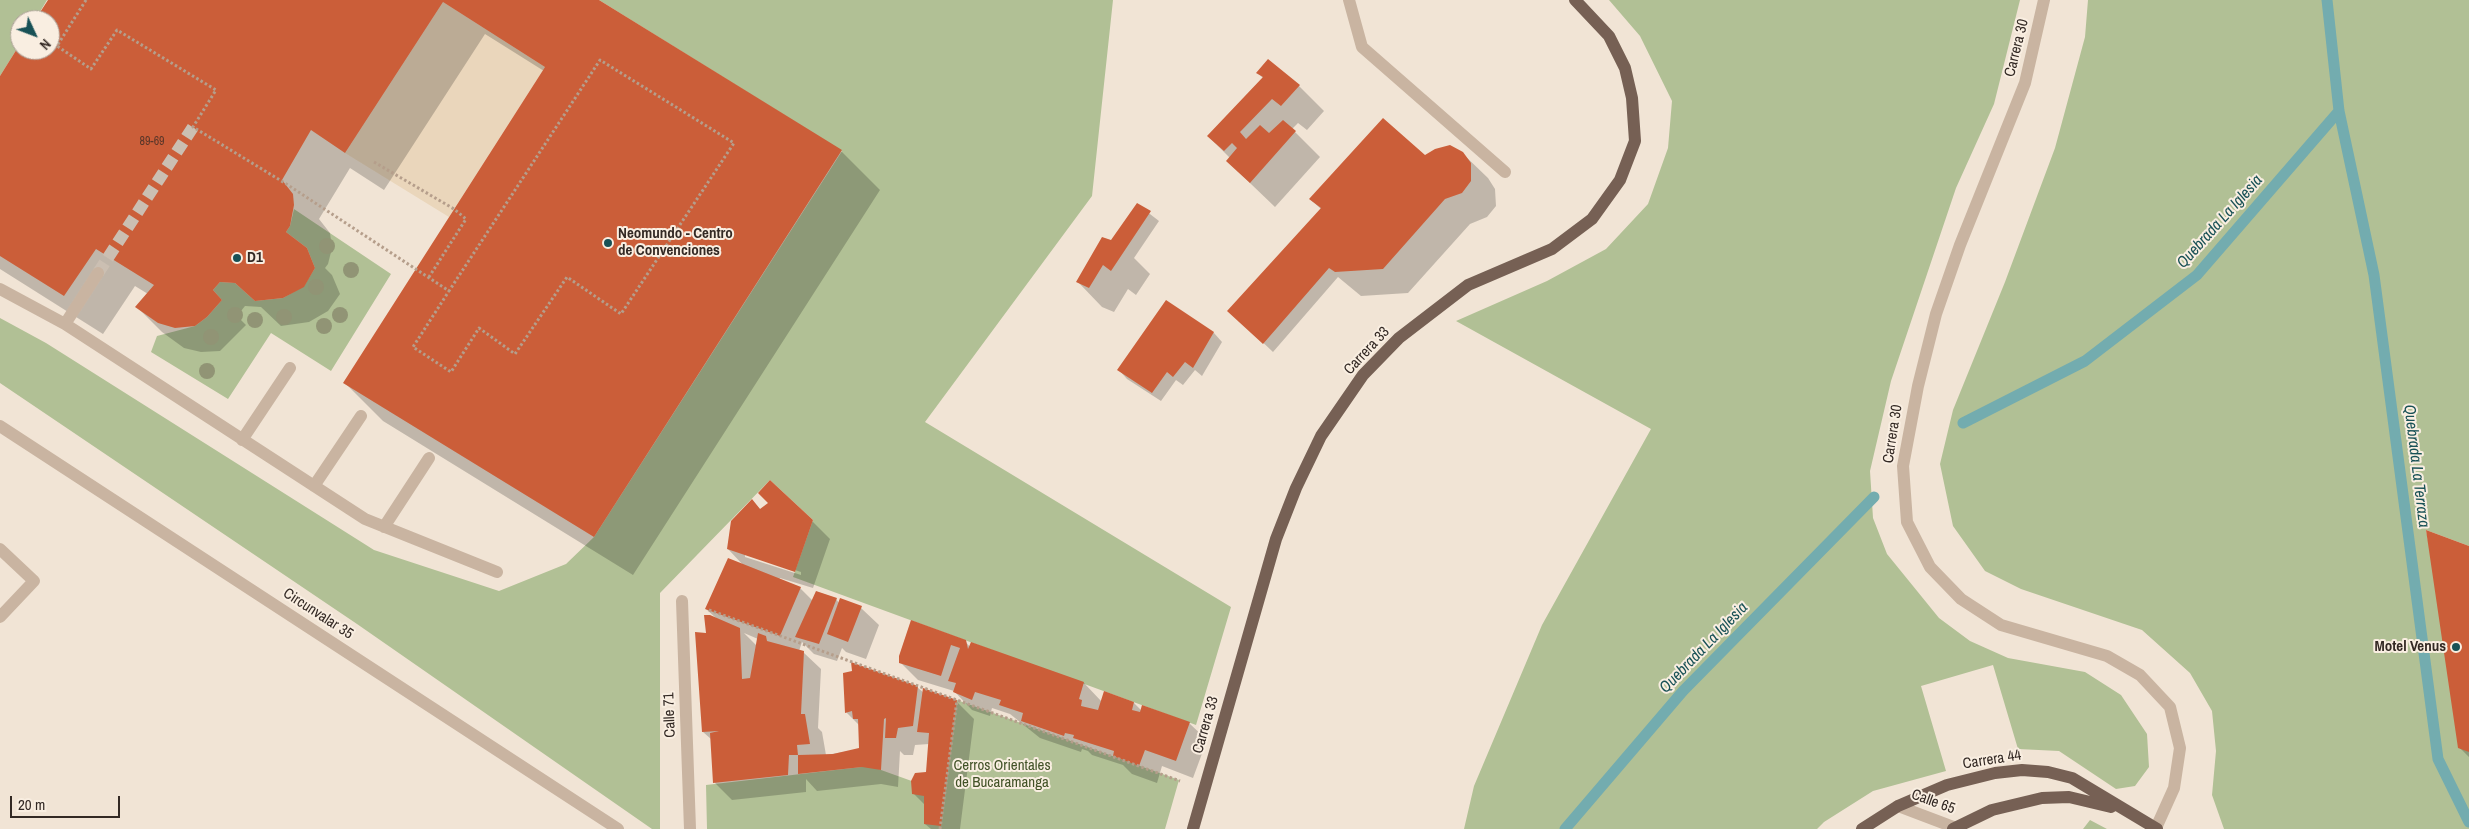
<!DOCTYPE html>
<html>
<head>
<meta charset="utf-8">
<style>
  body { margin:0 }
  #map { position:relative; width:2469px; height:829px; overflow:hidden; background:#f1e4d5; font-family:"Archivo Narrow",sans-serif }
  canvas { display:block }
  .north { position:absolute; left:10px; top:10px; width:50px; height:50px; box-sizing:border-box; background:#f9eee1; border:1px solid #aa9f95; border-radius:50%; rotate:133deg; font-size:14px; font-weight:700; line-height:20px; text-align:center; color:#332924 }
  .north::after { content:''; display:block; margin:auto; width:18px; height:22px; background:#185156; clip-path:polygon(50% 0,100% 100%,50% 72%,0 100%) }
  .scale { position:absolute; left:10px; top:796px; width:110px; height:22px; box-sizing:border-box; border:2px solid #332924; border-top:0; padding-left:6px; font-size:15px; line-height:18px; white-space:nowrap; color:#332924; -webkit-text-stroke:4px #f9eee1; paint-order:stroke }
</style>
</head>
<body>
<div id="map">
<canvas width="2469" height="829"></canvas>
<div class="north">N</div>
<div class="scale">20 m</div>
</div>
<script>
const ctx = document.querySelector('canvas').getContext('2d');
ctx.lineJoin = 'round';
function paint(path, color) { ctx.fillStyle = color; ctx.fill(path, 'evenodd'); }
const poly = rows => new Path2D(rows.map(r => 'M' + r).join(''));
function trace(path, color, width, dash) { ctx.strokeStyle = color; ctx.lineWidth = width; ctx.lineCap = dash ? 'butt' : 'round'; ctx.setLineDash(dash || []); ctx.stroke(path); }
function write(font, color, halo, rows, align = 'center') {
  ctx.font = font + ' "Archivo Narrow",sans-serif'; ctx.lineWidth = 4; ctx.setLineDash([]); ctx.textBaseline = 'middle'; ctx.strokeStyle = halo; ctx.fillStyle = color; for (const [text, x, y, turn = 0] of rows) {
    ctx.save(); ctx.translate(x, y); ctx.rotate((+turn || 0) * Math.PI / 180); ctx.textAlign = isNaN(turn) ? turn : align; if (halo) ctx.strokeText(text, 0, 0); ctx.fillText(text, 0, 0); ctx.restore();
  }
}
const green = poly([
  [0,0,47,0,35,20,20,20,20,44,0,76],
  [599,0,1113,0,1092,196,925,422,1231,607,1196,725,793,577,813,520,770,480,660,593,660,829,652,829,357,624,0,383,0,318,46,343,374,550,499,591,566,564,594,537,842,151],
  [1609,0,2020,0,1994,104,1956,188,1891,381,1870,471,1873,518,1887,554,1939,618,1970,641,2008,658,2085,672,2121,695,2147,734,2149,767,2135,786,2116,789,2059,751,2018,749,1993,665,1921,686,1946,771,1873,791,1824,822,1817,829,1464,829,1474,786,1542,625,1651,429,1456,321,1547,281,1606,249,1648,204,1668,148,1672,101,1640,36],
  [2088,0,2469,0,2469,546,2426,530,2469,752,2469,829,2224,829,2212,795,2216,751,2212,711,2190,673,2142,630,2021,589,1985,571,1953,526,1940,464,1953,410,2005,282,2055,148,2085,37],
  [294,209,391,274,331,371,271,333,228,399,151,352,157,336,195,326,207,317,222,300,213,290,220,282,235,283,255,301,283,298,304,286,315,268,307,248,286,232,290,226],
  [957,700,1179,780,1165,829,707,829,706,785,870,766,945,793],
  [2090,820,2107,829,2083,829]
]);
const plaza = poly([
  [443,2,545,67,449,217,345,153]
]);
const shadow = poly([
  [49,0,597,0,841,151,880,190,633,575,383,421,345,383,544,71,485,34,384,190,350,168,319,219,330,233,332,248,328,264,325,268,332,275,340,294,328,311,309,322,281,326,261,307,245,306,237,316,246,325,220,351,201,352,184,348,162,332,137,307,148,294,135,286,103,334,0,269,0,78,20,47,20,50,50,50,50,20,37,20],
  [1258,73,1299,86,1324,111,1307,130,1298,123,1292,129,1320,157,1275,207,1227,161,1230,158,1208,136,1263,78],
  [1462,153,1488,178,1495,189,1496,206,1487,217,1470,224,1408,293,1361,296,1338,277,1273,352,1238,319,1321,209,1310,199,1425,157],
  [1137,204,1159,221,1134,258,1150,274,1136,295,1128,289,1114,312,1102,307,1078,282,1119,246],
  [1166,302,1214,333,1222,342,1202,376,1195,370,1183,385,1176,380,1161,401,1127,379,1119,370],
  [752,501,761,510,812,521,830,539,813,588,780,578,779,580,800,588,813,601,836,599,839,603,861,608,879,625,866,659,846,652,842,648,837,661,814,654,802,642,799,651,803,652,821,669,818,728,822,732,826,755,861,749,860,726,846,712,917,687,924,693,956,701,974,719,960,829,931,829,925,824,926,806,914,794,927,773,929,744,915,745,913,755,904,755,900,751,898,787,881,784,817,791,806,779,806,792,732,800,715,783,711,739,703,732,707,635,716,618,706,609,744,566,728,549],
  [745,554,801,572,801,575,745,557],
  [744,633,758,639,757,646],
  [2469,548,2469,757,2459,747],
  [965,641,970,647,1084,683,1102,702,1134,703,1141,710,1189,723,1207,740,1193,778,1162,766,1157,783,1132,774,1123,765,1092,755,1088,751,1082,749,1081,752,1040,738,1010,714,992,708,990,716,972,710,954,691,918,680,900,662,900,656]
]);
const stream = poly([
  [2327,0,2339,111,2374,275,2438,759,2469,822],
  [1963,423,2085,361,2197,275,2339,111],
  [1565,829,1683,691,1874,497]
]);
const building = poly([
  [48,0,599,0,842,150,594,537,343,383,545,67,443,2,345,153,311,130,282,180,293,194,294,205,290,226,286,232,307,248,315,268,304,287,283,298,255,301,235,283,220,282,213,290,222,300,207,317,195,326,175,328,158,323,135,307,154,285,96,249,64,296,0,256,0,76,20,44,20,50,50,50,50,20,35,20],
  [1268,59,1300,85,1281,106,1272,99,1240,132,1246,139,1260,125,1269,133,1283,120,1296,131,1250,183,1226,161,1237,148,1232,143,1224,151,1207,136,1263,77,1256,73],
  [1383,118,1425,155,1435,149,1450,145,1463,152,1471,163,1471,181,1462,193,1445,199,1383,269,1335,272,1329,268,1263,344,1227,311,1321,208,1309,199],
  [1137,203,1151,211,1111,271,1103,265,1089,288,1076,282,1102,237,1111,240],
  [1166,300,1214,332,1193,368,1185,362,1173,377,1167,372,1152,393,1117,370],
  [770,480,813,520,795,572,727,549,731,521,752,499,760,509,768,503,758,493],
  [2426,530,2469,546,2469,752,2458,748],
  [728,558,801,587,780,636,705,609],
  [816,591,837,598,819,644,795,637],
  [840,598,862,606,848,642,827,634],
  [704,615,710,615,740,628,742,679,750,678,758,633,766,636,767,641,804,651,801,714,805,714,810,744,797,745,798,755,789,755,788,775,713,783,710,733,719,731,702,732,695,632,706,633],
  [911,620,966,640,968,649,971,642,1084,682,1079,699,1082,700,1081,706,1098,710,1104,691,1134,702,1132,710,1140,712,1142,705,1190,722,1176,761,1145,750,1139,766,1113,756,1114,751,1073,738,1074,735,1065,733,1064,736,1021,721,1023,713,999,705,1001,700,975,692,972,700,953,692,956,683,948,681,960,648,951,645,941,676,899,663,899,656],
  [851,662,918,686,913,726,898,728,896,738,885,738,886,718,884,719,881,770,862,767,798,774,798,755,833,754,859,748,858,719,853,719,852,711,845,713,843,673,852,671],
  [923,688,957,700,941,826,924,824,924,796,912,794,911,781,915,773,926,772,929,733,917,732]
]);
const minorTunnel = poly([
  [98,273,193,127]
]);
const path = poly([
  [86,0,57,46,91,69,117,30,216,90,193,127,288,185,449,291,600,60,734,143,621,314,567,277,515,354,479,328,451,372,413,347,449,291],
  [374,162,454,209,466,219,429,277],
  [709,610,1180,781],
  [940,829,957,700]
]);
const minor = poly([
  [1349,0,1362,47,1505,172],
  [2044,0,2025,83,1960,245,1936,314,1918,386,1903,466,1907,522,1930,567,1961,599,2001,625,2107,656,2140,675,2170,707,2180,748,2174,788,2156,828],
  [0,289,65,324,365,519,497,572],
  [65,324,98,273],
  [0,426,618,829],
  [242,440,290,368],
  [314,486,361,416],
  [384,527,429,458],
  [0,549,34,581,0,617],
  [682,601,690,829],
  [1898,806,1959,829]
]);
const major = poly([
  [1193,829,1276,539,1296,488,1321,436,1363,375,1399,338,1468,285,1552,249,1592,219,1620,180,1635,141,1632,98,1625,68,1609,36,1575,0],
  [1862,829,1898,806,1947,785,1995,773,2022,770,2048,772,2072,778,2157,829],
  [1953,829,1992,810,2042,798,2069,797,2111,807]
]);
const trees = [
  [327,246],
  [351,270],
  [316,287],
  [235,315],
  [340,315],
  [284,317],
  [255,320],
  [324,326],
  [211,337],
  [207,371]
];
const markers = [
  [608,243,5,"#185156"],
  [237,258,5,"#185156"],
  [2456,647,5,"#185156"]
];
const numberNames = [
  ["89-69",152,142]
];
const streetNames = [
  ["Carrera 30",2017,48,-76],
  ["Carrera 33",1367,351,-47],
  ["Carrera 30",1893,434,-81],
  ["Circunvalar 35",318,614,33],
  ["Calle 71",670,715,-92],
  ["Carrera 33",1206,725,-74],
  ["Carrera 44",1992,760,-9],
  ["Calle 65",1933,802,20]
];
const poiNames = [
  ["Neomundo - Centro",618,234],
  ["de Convenciones",618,251],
  ["D1",247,258],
  ["Motel Venus",2446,647,"right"]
];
const parkNames = [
  ["Cerros Orientales",1002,766],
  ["de Bucaramanga",1002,783]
];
const waterNames = [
  ["Quebrada La Iglesia",2220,222,-48],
  ["Quebrada La Terraza",2416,466,83],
  ["Quebrada La Iglesia",1704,648,-46]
];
paint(green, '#b1c095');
paint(plaza, '#ead6bb');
paint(shadow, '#0003');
trace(stream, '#73acaf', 11);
paint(building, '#cb5e39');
trace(minorTunnel, '#cbbfb2', 12, [12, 6]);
trace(path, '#b59e8b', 3, [2.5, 2.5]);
trace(minor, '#c9b4a1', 12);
trace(major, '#766054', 12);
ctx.fillStyle = '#919475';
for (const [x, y] of trees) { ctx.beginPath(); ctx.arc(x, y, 8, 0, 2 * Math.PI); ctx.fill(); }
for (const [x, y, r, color] of markers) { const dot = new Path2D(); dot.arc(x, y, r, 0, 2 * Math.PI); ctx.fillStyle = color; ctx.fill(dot); trace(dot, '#f9eee1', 2); }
write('12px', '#593629', null, numberNames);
write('15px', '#332924', '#f9eee1', streetNames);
write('bold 15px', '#332924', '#f9eee1', poiNames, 'left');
write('15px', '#425227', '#f9eee1', parkNames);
write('italic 16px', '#185156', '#f9eee1', waterNames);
</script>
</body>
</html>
